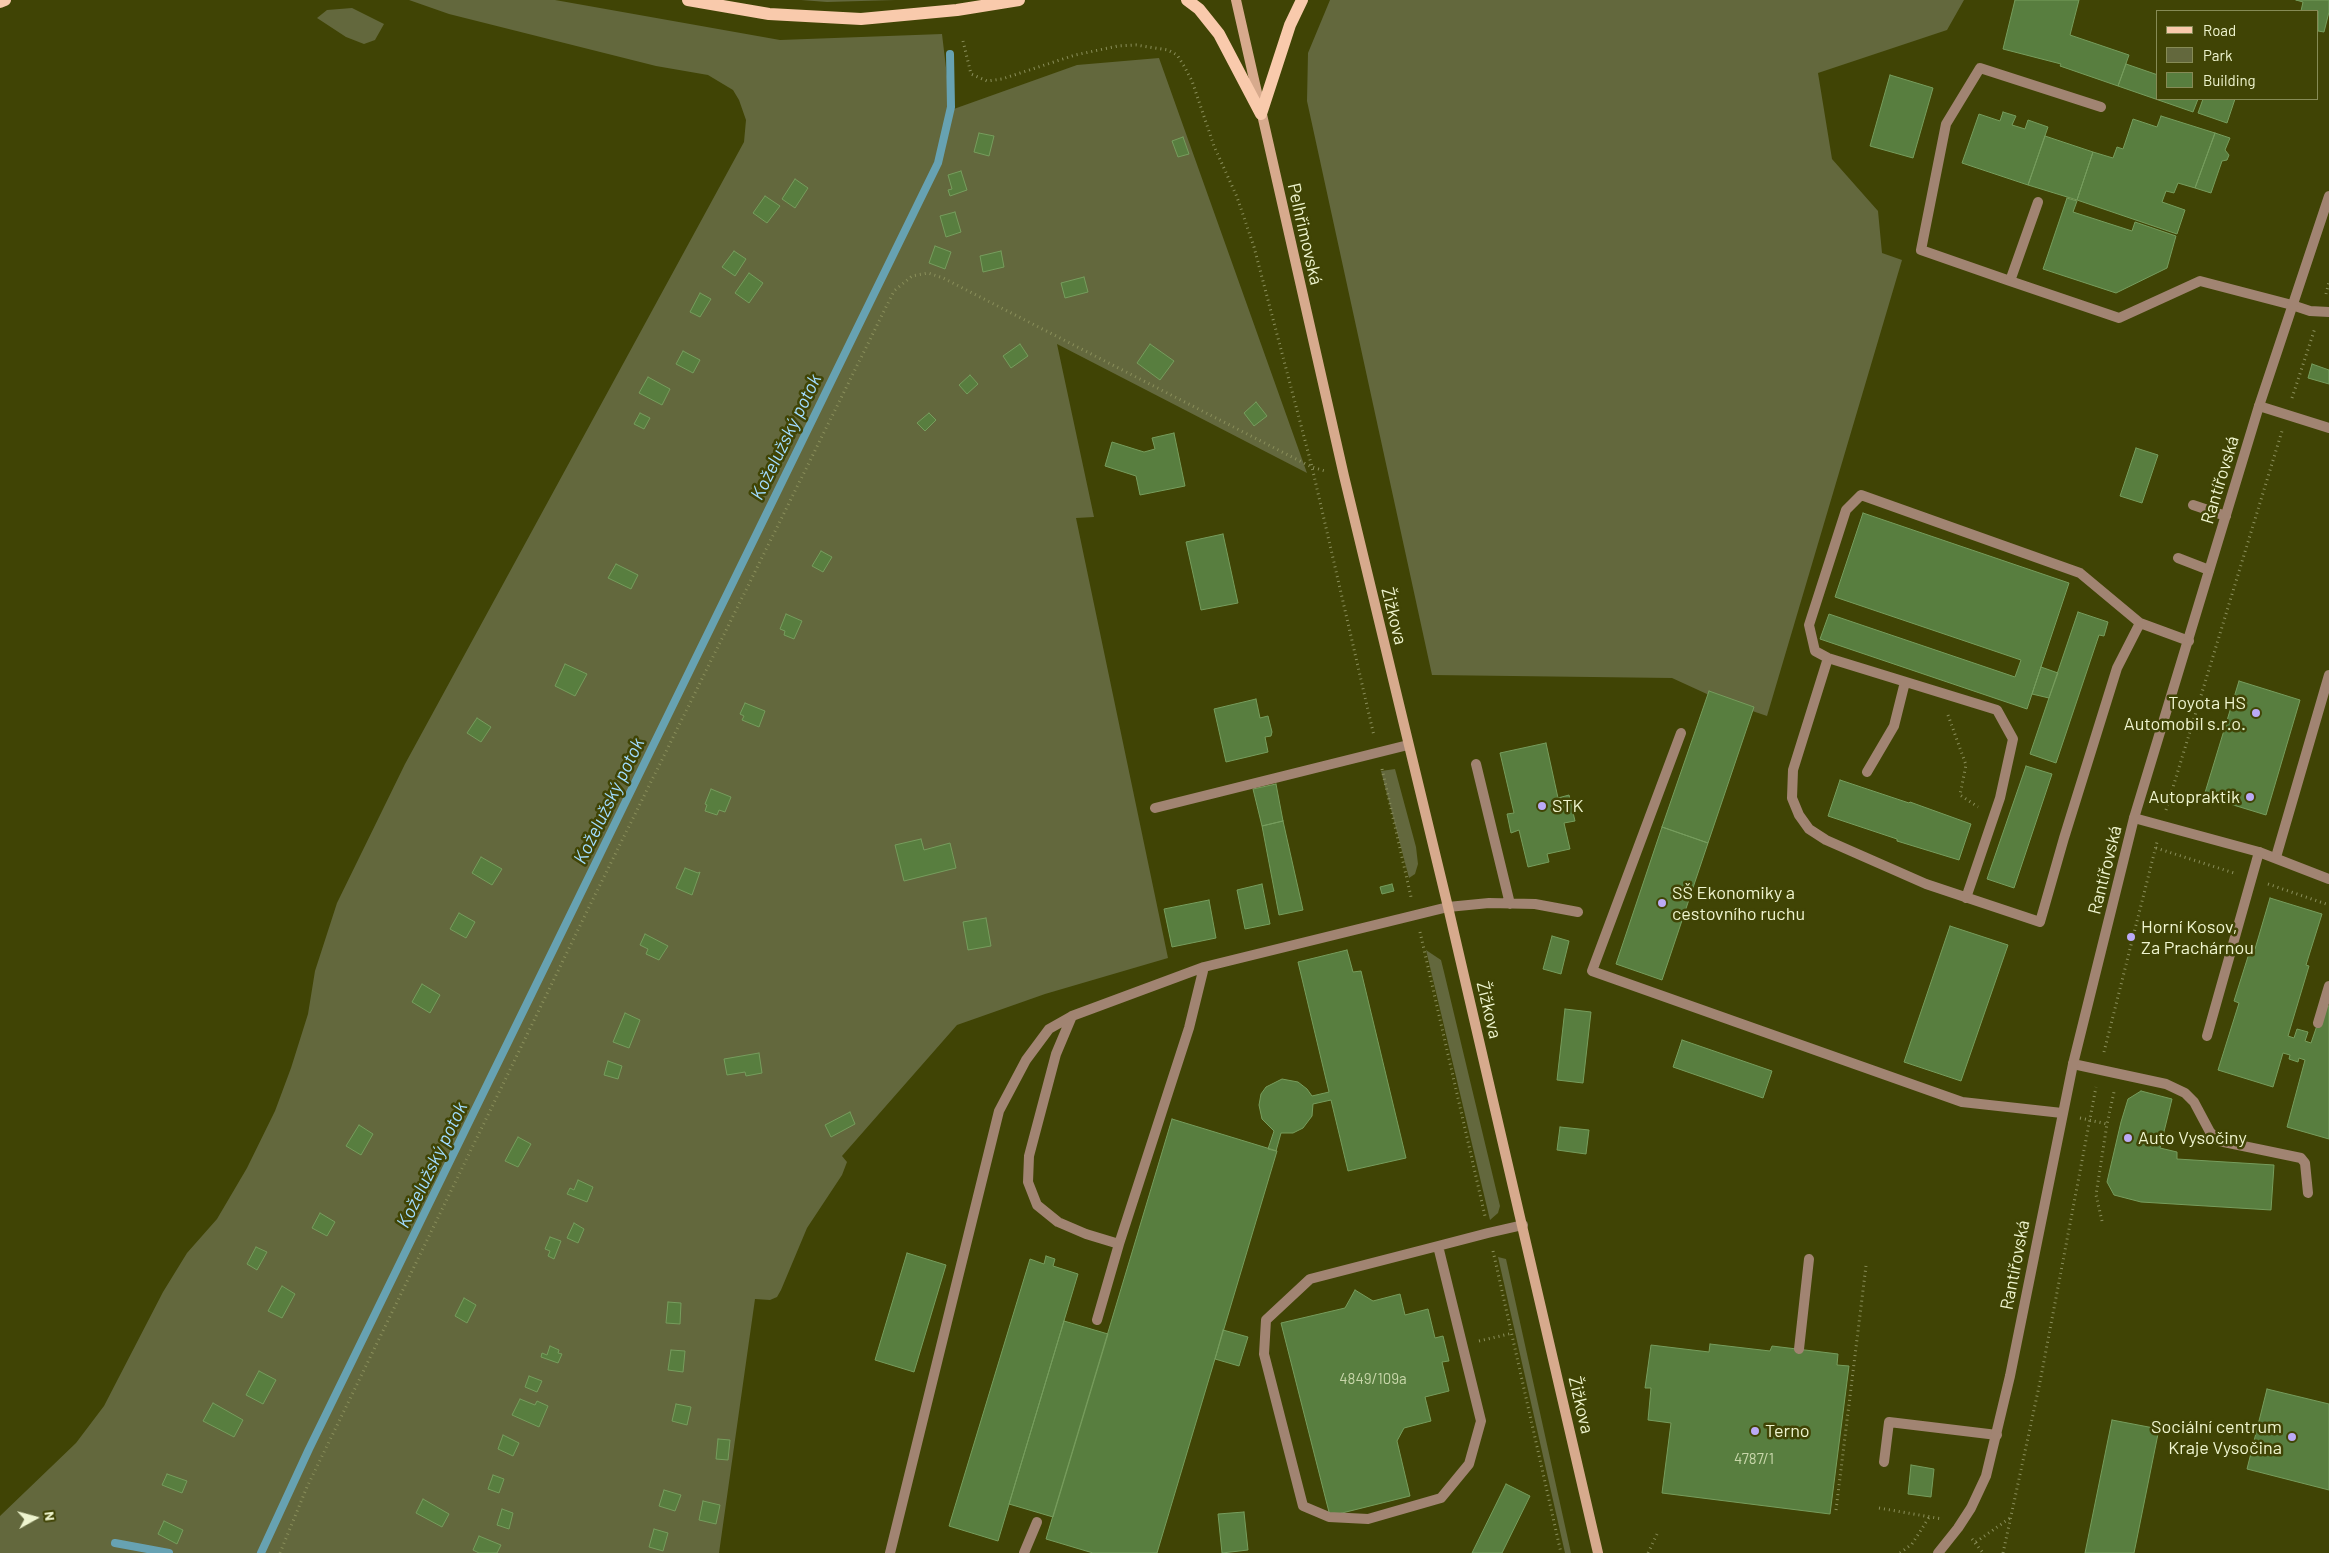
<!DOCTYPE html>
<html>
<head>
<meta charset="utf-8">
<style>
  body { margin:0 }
  #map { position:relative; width:2329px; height:1553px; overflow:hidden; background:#404405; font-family:Barlow,sans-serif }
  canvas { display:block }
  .legend { position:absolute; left:2156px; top:10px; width:162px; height:90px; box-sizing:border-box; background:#404405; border:1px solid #868b56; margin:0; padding:6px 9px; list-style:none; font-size:15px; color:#eff5cf }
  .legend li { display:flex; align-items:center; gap:10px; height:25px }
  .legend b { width:25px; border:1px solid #868b56 }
  .north { position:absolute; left:10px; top:1493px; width:50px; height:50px; -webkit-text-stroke:4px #404405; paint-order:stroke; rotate:83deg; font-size:14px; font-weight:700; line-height:20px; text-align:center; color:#eff5cf }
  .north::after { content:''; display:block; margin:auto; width:18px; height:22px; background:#eff5cf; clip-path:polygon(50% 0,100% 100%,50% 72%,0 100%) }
</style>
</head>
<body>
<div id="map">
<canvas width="2329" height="1553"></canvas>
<ul class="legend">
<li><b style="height:6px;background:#f9caac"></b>Road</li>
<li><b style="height:14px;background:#63683d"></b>Park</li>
<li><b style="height:14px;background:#587e3f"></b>Building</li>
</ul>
<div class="north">N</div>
</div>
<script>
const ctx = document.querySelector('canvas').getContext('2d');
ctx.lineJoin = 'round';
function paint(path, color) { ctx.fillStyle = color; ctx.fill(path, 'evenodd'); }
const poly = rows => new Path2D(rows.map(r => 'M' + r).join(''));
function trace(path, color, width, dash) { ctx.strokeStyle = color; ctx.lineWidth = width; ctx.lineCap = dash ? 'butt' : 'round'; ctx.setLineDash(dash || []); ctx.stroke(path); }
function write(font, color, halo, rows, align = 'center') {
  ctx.font = font + ' Barlow,sans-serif'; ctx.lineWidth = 5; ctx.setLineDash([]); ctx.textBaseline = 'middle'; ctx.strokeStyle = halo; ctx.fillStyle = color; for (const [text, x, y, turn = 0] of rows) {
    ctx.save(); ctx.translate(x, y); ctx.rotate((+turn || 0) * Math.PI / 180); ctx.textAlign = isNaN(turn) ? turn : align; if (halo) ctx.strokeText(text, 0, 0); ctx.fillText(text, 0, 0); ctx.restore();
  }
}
const green = poly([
  [409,0,555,0,780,40,942,34,951,110,1077,65,1159,58,1307,473,1057,344,1094,517,1076,518,1168,958,1045,994,957,1025,842,1156,847,1162,842,1175,807,1228,781,1290,777,1297,770,1300,755,1299,719,1553,0,1553,0,1516,76,1443,104,1406,163,1292,187,1253,217,1219,247,1168,275,1111,291,1068,308,1014,315,971,337,903,405,764,744,142,746,120,739,100,733,90,708,75,656,66,449,14],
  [801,0,896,0,827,2],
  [1330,0,1964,0,1947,30,1818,73,1832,159,1878,211,1882,253,1902,260,1767,716,1720,700,1672,678,1432,675,1307,101,1308,53],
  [352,8,384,24,375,40,364,44,346,37,317,18,327,10],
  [1395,769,1416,847,1418,864,1415,874,1409,878,1381,771],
  [1426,950,1441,960,1444,972,1500,1206,1498,1213,1490,1220],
  [1498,1257,1506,1259,1571,1553,1565,1553]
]);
const stream = poly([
  [115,1543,169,1553],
  [261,1553,309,1449,938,163,951,107,950,54]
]);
const building = poly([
  [2015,0,2079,0,2070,35,2129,55,2118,86,2060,66,2061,64,2003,49,2015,0],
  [2296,0,2329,0,2329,12,2324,32,2318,31,2318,11,2301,11,2303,2,2296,0],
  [2126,64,2158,75,2158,99,2198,99,2193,112,2118,86,2126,64],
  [1890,75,1933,88,1913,158,1870,146,1890,75],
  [2203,99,2235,99,2227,123,2198,113,2203,99],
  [2003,112,2016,116,2012,125,2025,129,2028,120,2048,127,2028,185,1962,163,1979,114,2000,121,2003,112],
  [2161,116,2215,133,2195,188,2178,183,2174,193,2166,191,2162,202,2185,210,2177,234,2077,200,2093,152,2113,158,2117,147,2123,149,2133,119,2157,127,2161,116],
  [979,133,994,136,989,156,974,152,979,133],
  [2215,133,2230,138,2225,150,2229,155,2227,160,2222,161,2211,193,2195,188,2215,133],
  [2045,136,2093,152,2077,200,2028,185,2045,136],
  [1183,137,1189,154,1178,157,1172,141,1183,137],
  [961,171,967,190,950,196,948,190,952,189,948,175,961,171],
  [795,179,808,188,795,208,782,199,795,179],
  [765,196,780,206,767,223,753,213,765,196],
  [2067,198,2077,201,2073,212,2132,231,2135,222,2176,236,2167,268,2116,293,2043,269,2067,198],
  [955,212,961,232,946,237,940,216,955,212],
  [935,246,951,252,945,269,929,263,935,246],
  [734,251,746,259,735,276,722,267,734,251],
  [1001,251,1004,267,983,272,980,256,1001,251],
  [749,273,763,283,749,303,735,293,749,273],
  [1084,277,1088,292,1065,298,1061,283,1084,277],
  [700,293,711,299,700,317,690,312,700,293],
  [1020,344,1028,356,1011,368,1003,356,1020,344],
  [1150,344,1174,361,1160,380,1137,363,1150,344],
  [683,351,700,360,693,373,676,364,683,351],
  [2312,364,2329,370,2329,384,2308,378,2312,364],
  [970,375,978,384,967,394,959,385,970,375],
  [648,377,670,389,662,405,639,393,648,377],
  [1256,402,1267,416,1254,426,1244,413,1256,402],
  [640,413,650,418,644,429,634,424,640,413],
  [929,413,936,420,925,431,917,423,929,413],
  [1174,433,1185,486,1140,495,1136,476,1105,466,1112,442,1144,452,1155,449,1152,438,1174,433],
  [2136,448,2158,455,2142,503,2120,496,2136,448],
  [1863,513,2069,583,2027,709,1820,639,1829,614,2015,677,2021,660,1835,597,1863,513],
  [1223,534,1238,603,1201,610,1186,542,1223,534],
  [821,551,832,557,823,572,812,566,821,551],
  [616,564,638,575,631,589,608,578,616,564],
  [2078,612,2108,622,2104,636,2099,635,2056,763,2030,754,2078,612],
  [786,614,802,621,794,639,784,635,785,631,780,629,786,614],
  [565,664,587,674,575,696,555,686,565,664],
  [2041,667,2058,673,2049,698,2032,694,2041,667],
  [2239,681,2300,700,2266,815,2204,796,2239,681],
  [1709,691,1754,707,1708,843,1662,827,1709,691],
  [1256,699,1260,718,1268,716,1272,732,1271,736,1265,737,1268,752,1226,762,1214,709,1256,699],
  [745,703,765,711,759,727,742,720,744,716,740,714,745,703],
  [477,718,491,727,481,742,467,733,477,718],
  [1546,743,1558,798,1569,795,1575,821,1564,823,1570,849,1547,854,1549,862,1528,867,1519,830,1511,833,1507,814,1514,813,1500,753,1546,743],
  [2026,766,2052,774,2014,888,1987,879,2026,766],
  [1840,780,1909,803,1910,802,1971,824,1959,860,1897,841,1897,839,1828,816,1840,780],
  [1276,784,1283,821,1262,826,1253,789,1276,784],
  [711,789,731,797,725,812,719,810,717,815,705,811,707,805,705,804,711,789],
  [1283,821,1303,910,1279,915,1262,826,1283,821],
  [1662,827,1708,843,1662,980,1616,964,1662,827],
  [921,839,924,850,950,843,956,868,904,881,895,845,921,839],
  [481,857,502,869,492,885,472,873,481,857],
  [685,868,698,873,700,872,692,895,676,888,685,868],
  [1262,884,1270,924,1245,929,1237,890,1262,884],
  [1392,884,1394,891,1382,894,1380,887,1392,884],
  [2270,898,2322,914,2306,965,2309,966,2288,1036,2294,1038,2297,1029,2308,1032,2305,1041,2311,1043,2324,1005,2329,1006,2329,1139,2287,1127,2305,1060,2299,1058,2298,1062,2289,1059,2290,1055,2283,1053,2273,1087,2218,1070,2239,1003,2234,1001,2251,947,2255,949,2270,898],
  [1209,900,1216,938,1172,947,1164,909,1209,900],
  [459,913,475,922,466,938,450,929,459,913],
  [986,918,991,946,968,950,963,922,986,918],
  [1950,926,2008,945,1961,1081,1904,1062,1950,926],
  [645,934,668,946,659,960,646,954,648,949,640,945,645,934],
  [1552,936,1569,941,1561,974,1543,969,1552,936],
  [1347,950,1353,972,1361,971,1406,1158,1348,1171,1331,1100,1313,1104,1312,1116,1303,1128,1293,1133,1281,1133,1276,1151,1268,1149,1274,1131,1262,1119,1259,1105,1261,1094,1266,1087,1282,1079,1298,1082,1307,1089,1312,1096,1329,1092,1298,962,1347,950],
  [422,984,440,995,430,1013,412,1002,422,984],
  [1565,1009,1591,1012,1583,1083,1557,1080,1565,1009],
  [625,1013,640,1020,629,1048,613,1042,625,1013],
  [1682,1040,1772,1071,1763,1098,1673,1067,1682,1040],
  [759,1053,762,1073,746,1076,745,1072,727,1075,724,1059,759,1053],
  [608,1061,622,1066,618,1079,604,1075,608,1061],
  [2141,1091,2172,1099,2160,1148,2177,1152,2177,1159,2274,1165,2271,1210,2141,1202,2114,1195,2107,1182,2121,1122,2128,1099,2141,1091],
  [850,1112,855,1124,831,1137,825,1125,850,1112],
  [1172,1119,1277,1151,1157,1553,1093,1553,1046,1539,1172,1119],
  [359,1125,373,1134,361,1155,346,1146,359,1125],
  [1560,1127,1589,1130,1586,1154,1557,1150,1560,1127],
  [518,1137,531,1144,518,1167,505,1161,518,1137],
  [578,1180,593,1187,587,1202,567,1194,570,1188,574,1190,578,1180],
  [320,1213,335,1222,327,1236,312,1228,320,1213],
  [574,1223,584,1229,578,1243,567,1238,574,1223],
  [550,1237,561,1241,554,1259,548,1256,550,1251,545,1249,550,1237],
  [256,1247,267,1252,257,1270,247,1264,256,1247],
  [907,1253,946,1265,914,1372,875,1360,907,1253],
  [1046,1256,1055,1259,1053,1266,1078,1274,998,1541,949,1526,1030,1259,1044,1264,1046,1256],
  [282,1286,295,1294,282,1318,268,1311,282,1286],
  [1355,1290,1373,1301,1400,1294,1405,1315,1428,1309,1435,1338,1443,1336,1449,1361,1442,1362,1449,1391,1425,1397,1431,1421,1404,1428,1397,1441,1410,1496,1330,1516,1281,1323,1345,1308,1355,1290],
  [464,1298,476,1305,467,1323,455,1316,464,1298],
  [668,1302,681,1303,680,1324,666,1323,668,1302],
  [1064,1321,1108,1334,1053,1517,1009,1504,1064,1321],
  [1223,1330,1248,1337,1239,1366,1215,1359,1223,1330],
  [1710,1344,1770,1351,1772,1346,1838,1354,1837,1365,1849,1366,1830,1514,1662,1493,1671,1423,1648,1420,1651,1388,1645,1388,1651,1345,1709,1352,1710,1344],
  [550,1346,559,1350,558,1353,562,1354,558,1363,541,1357,542,1353,547,1355,550,1346],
  [671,1350,685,1351,683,1372,668,1370,671,1350],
  [259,1371,276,1380,263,1404,246,1395,259,1371],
  [529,1376,542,1381,537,1392,525,1387,529,1376],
  [2267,1389,2329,1404,2329,1490,2247,1469,2267,1389],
  [520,1399,535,1405,537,1401,548,1406,539,1427,512,1415,520,1399],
  [213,1403,243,1420,234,1437,203,1421,213,1403],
  [676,1404,691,1407,687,1425,672,1421,676,1404],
  [2112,1420,2159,1429,2134,1553,2085,1553,2112,1420],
  [503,1435,519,1443,513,1456,498,1449,503,1435],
  [718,1439,730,1440,728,1460,716,1459,718,1439],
  [1911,1465,1934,1469,1931,1497,1908,1494,1911,1465],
  [167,1474,187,1481,182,1493,162,1485,167,1474],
  [493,1475,504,1479,499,1493,488,1489,493,1475],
  [1506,1484,1530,1496,1502,1553,1472,1553,1506,1484],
  [664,1490,681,1495,675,1511,659,1506,664,1490],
  [423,1499,449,1514,442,1527,416,1513,423,1499],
  [703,1501,720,1505,716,1524,699,1520,703,1501],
  [502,1509,513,1513,509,1529,497,1525,502,1509],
  [1244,1512,1248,1550,1222,1553,1218,1514,1244,1512],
  [164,1521,183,1530,177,1544,158,1534,164,1521],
  [654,1529,668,1533,663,1551,649,1547,654,1529],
  [479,1536,501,1545,497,1553,479,1553,473,1550,479,1536]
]);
const path = poly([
  [963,41,971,74,987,81,1002,79,1075,55,1118,46,1136,45,1168,50,1177,55,1184,66,1192,81,1214,146,1237,197,1254,247,1312,467,1374,736],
  [2326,294,2329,282],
  [2292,398,2315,328],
  [1948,715,1966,765,1960,795,1978,807],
  [1382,769,1411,897],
  [2166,810,2282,431],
  [2156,848,2234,873],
  [2268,884,2329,905],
  [1420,932,1485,1216],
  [2104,1052,2157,842],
  [2080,1118,2107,1124],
  [2102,1221,2096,1195,2107,1124,2114,1092],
  [1493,1251,1561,1553],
  [1479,1341,1513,1333],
  [1879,1508,1942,1519],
  [1836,1510,1866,1266],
  [1972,1539,1983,1553],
  [1976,1542,2010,1518],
  [280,1553,307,1487,594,897,894,291,912,276,928,273,943,278,1290,456,1312,467,1325,471],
  [1648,1553,1658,1532],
  [1900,1553,1912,1544,1930,1516],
  [2003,1553,2040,1382,2096,1087]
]);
const service = poly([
  [2038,202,2010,281,2119,318,2200,281,2292,305],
  [2010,281,1921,250,1946,124,1980,68,2101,107],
  [2259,406,2329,428],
  [2193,505,2226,516],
  [2178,558,2209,570],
  [1828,658,1793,770,1792,798,1799,815,1809,829,1826,840,1926,884,2040,922,2064,838,2117,668,2140,623],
  [1681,733,1592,971,1962,1102,2062,1113],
  [1476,764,1510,904],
  [1867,772,1894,726,1905,682],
  [1155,808,1408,745],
  [2276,857,2329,675],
  [1966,898,2000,798,2013,739,1997,710,1828,658,1815,651,1809,625,1846,510,1861,495,2080,573,2140,623,2189,641],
  [1072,1016,1056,1054,1029,1156,1028,1182,1037,1205,1058,1222,1086,1234,1119,1244],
  [2318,1023,2329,986],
  [2207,1036,2259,852],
  [2073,1064,2166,1084,2185,1093,2194,1102,2210,1132,2219,1141,2301,1158,2305,1163,2308,1193],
  [1438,1246,1481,1421,1469,1464,1441,1498,1368,1519,1329,1517,1303,1506,1264,1354,1266,1320,1310,1279,1438,1246,1488,1233,1523,1225],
  [1097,1320,1119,1244,1189,1028,1204,967],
  [1799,1349,1809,1259],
  [1884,1462,1889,1422,1997,1435],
  [890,1553,999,1111,1026,1060,1049,1029,1072,1016,1204,967,1448,907,1489,903,1535,904,1578,912],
  [1024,1553,1037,1522]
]);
const minor = poly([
  [2292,305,2310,311,2329,312],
  [2134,818,2259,852,2329,879]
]);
const tertiary = poly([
  [1938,1553,1958,1528,1971,1508,1986,1476,2010,1376,2073,1064,2134,818,2259,406,2329,196]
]);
const secondary = poly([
  [1236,0,1344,476,1448,907,1598,1553]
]);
const primary = poly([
  [688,0,769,14,861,19,957,10,1019,0],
  [1187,0,1199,9,1219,34,1261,114],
  [0,2,5,0],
  [1261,114,1290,25,1302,0]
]);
const markers = [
  [2256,713,5,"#bbaaf6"],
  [2250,797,5,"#bbaaf6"],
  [1542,806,5,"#bbaaf6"],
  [1662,903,5,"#bbaaf6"],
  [2131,937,5,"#bbaaf6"],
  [2128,1138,5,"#bbaaf6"],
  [1755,1431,5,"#bbaaf6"],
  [2292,1437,5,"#bbaaf6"]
];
const numberNames = [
  ["4849/109a",1373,1379],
  ["4787/1",1754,1459]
];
const streetNames = [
  ["Pelhřimovská",1305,234,77],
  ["Rantířovská",2220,480,-73],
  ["Žižkova",1394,616,76],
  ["Rantířovská",2105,870,-76],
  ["Žižkova",1489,1010,77],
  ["Rantířovská",2015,1265,-79],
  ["Žižkova",1581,1405,77]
];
const poiNames = [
  ["Toyota HS",2246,703,"right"],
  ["Automobil s.r.o.",2246,724,"right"],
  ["Autopraktik",2240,797,"right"],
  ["STK",1552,806],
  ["SŠ Ekonomiky a",1672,893],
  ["cestovního ruchu",1672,914],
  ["Horní Kosov,",2141,927],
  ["Za Prachárnou",2141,948],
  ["Auto Vysočiny",2138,1138],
  ["Sociální centrum",2282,1427,"right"],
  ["Kraje Vysočina",2282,1448,"right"],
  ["Terno",1765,1431]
];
const waterNames = [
  ["Koželužský potok",786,437,-64],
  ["Koželužský potok",609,801,-64],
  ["Koželužský potok",432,1165,-64]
];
paint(green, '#63683d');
trace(stream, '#67a2b2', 8);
paint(building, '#587e3f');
trace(building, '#769d5d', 1);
trace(path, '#8a8f5b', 3, [1, 4]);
trace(service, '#a18472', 10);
trace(minor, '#a18472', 10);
trace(tertiary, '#a18472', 10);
trace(secondary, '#d7aa8d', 10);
trace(primary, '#f9caac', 12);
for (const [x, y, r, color] of markers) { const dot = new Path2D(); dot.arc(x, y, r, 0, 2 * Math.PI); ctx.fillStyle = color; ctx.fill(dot); trace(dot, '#404405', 2); }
write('15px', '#c9d7ab', null, numberNames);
write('18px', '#eff5cf', '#404405', streetNames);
write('18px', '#eff5cf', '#404405', poiNames, 'left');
write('italic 19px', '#a1dcfe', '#404405', waterNames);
</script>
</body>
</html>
